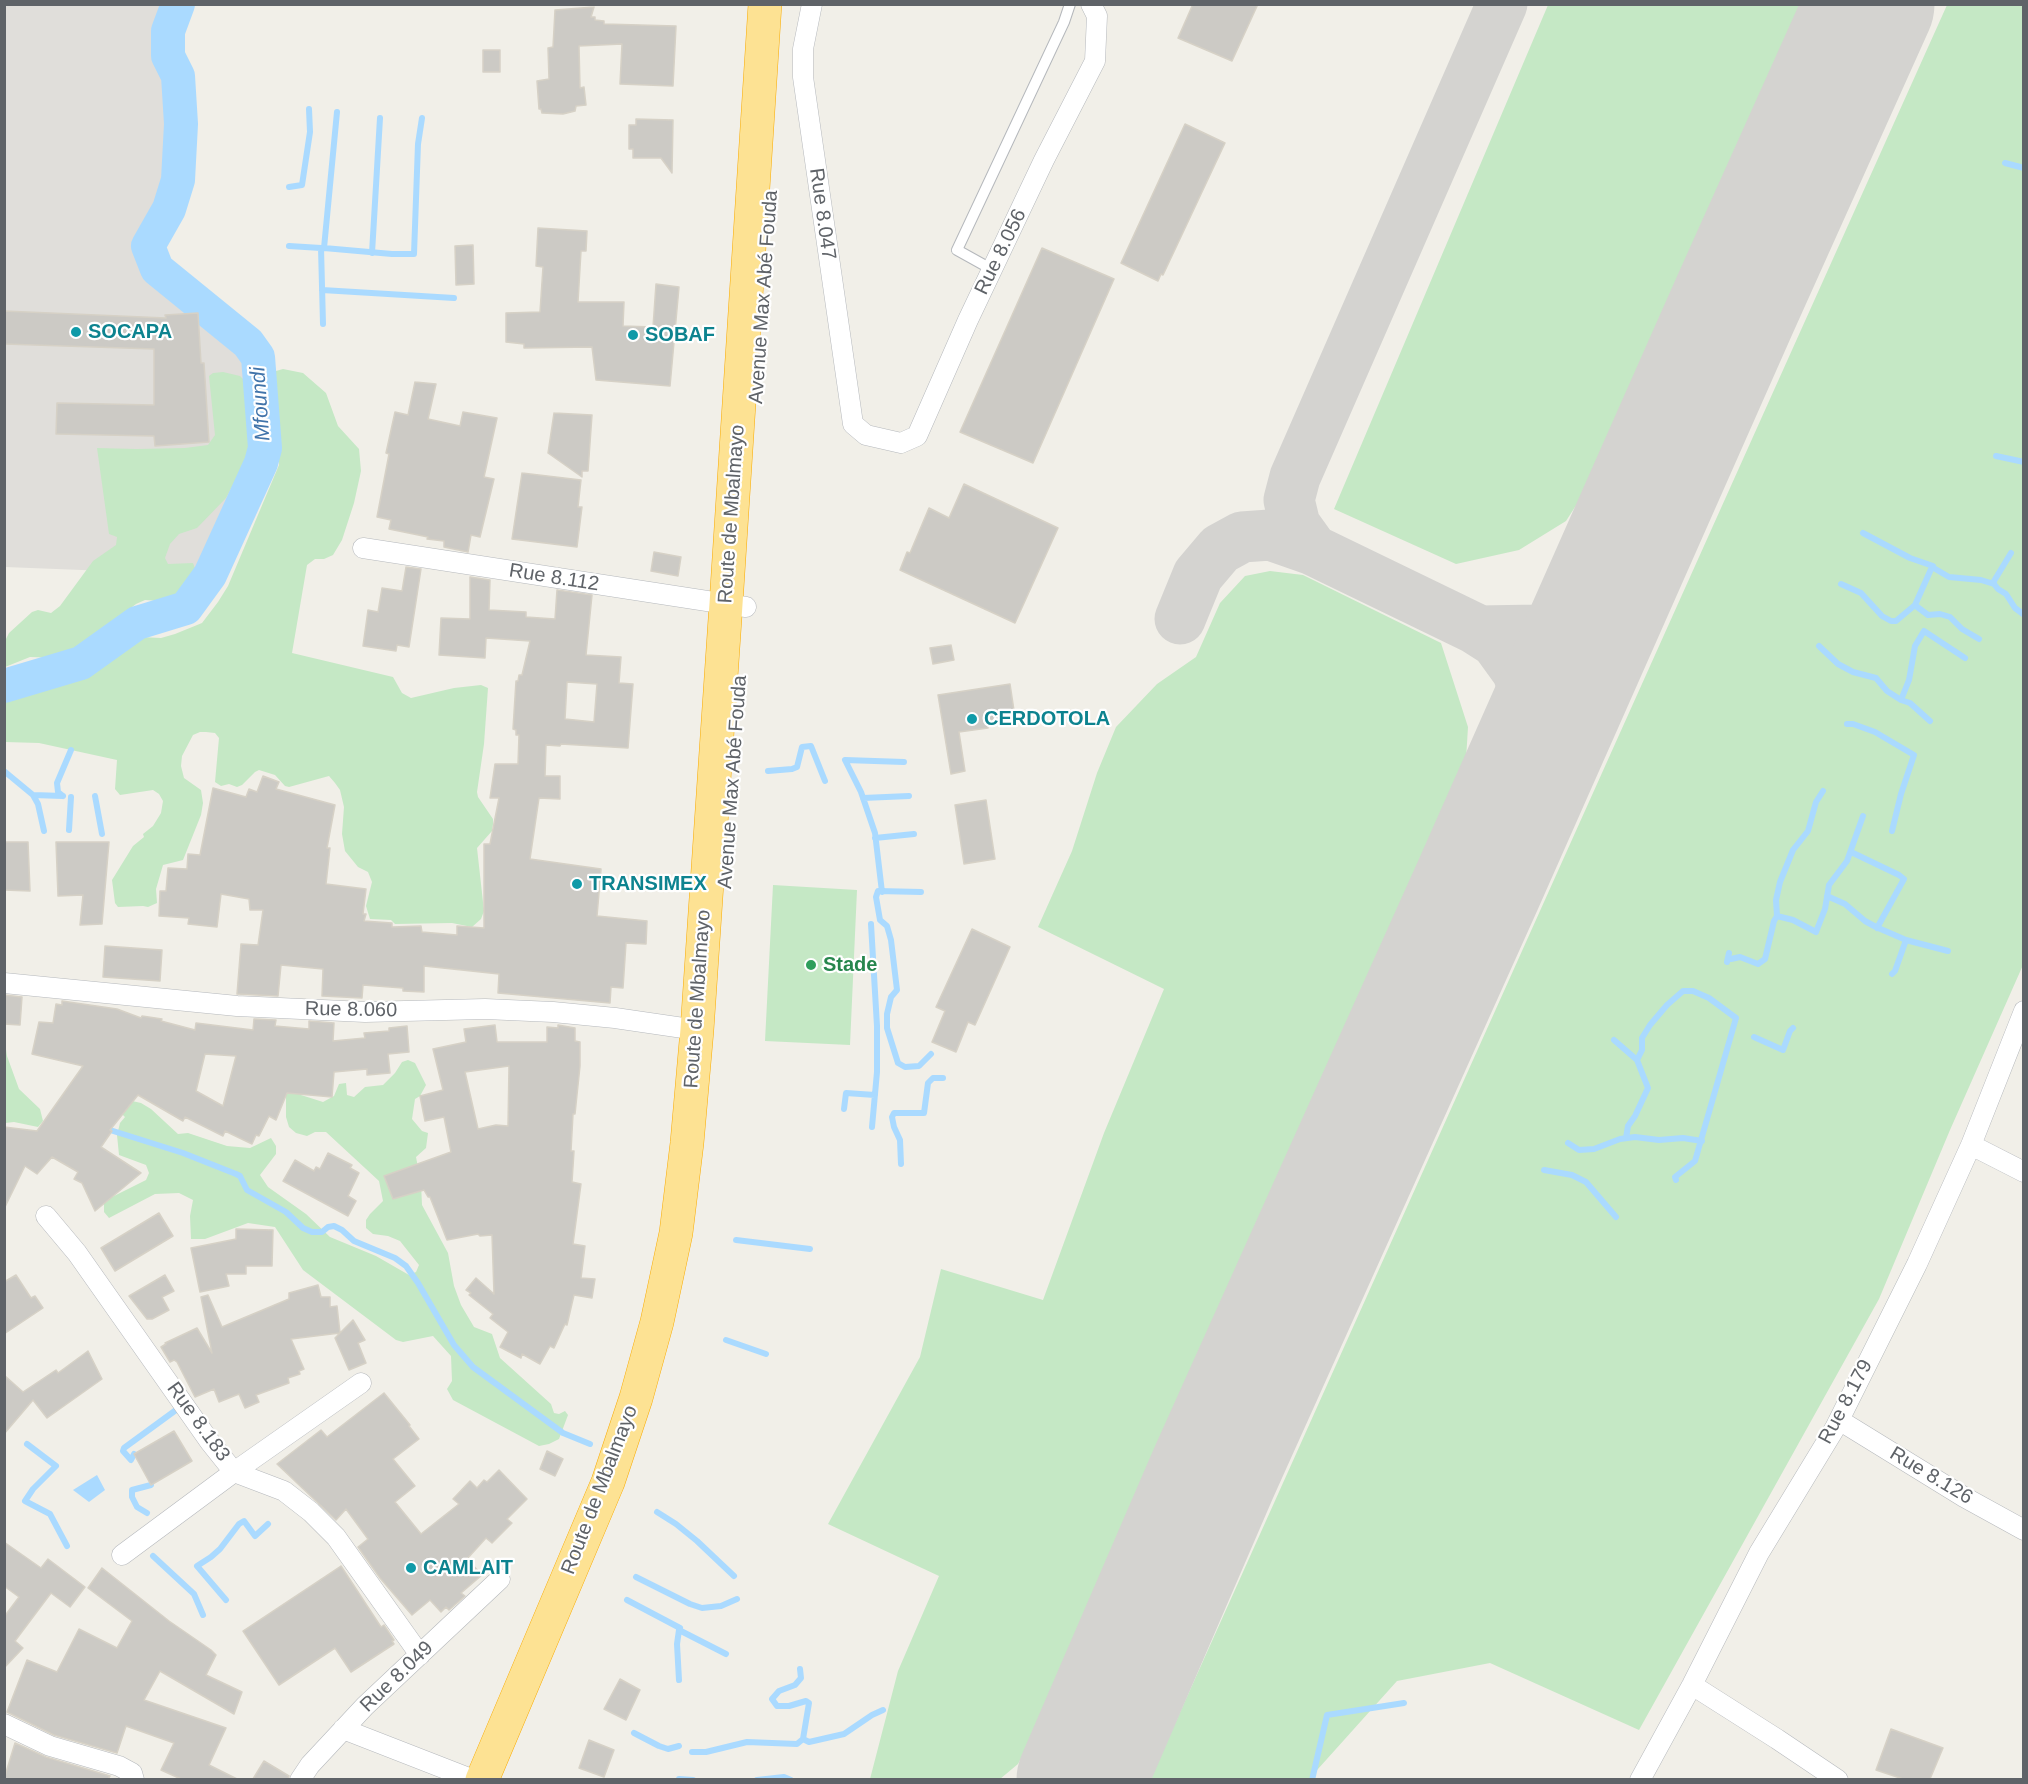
<!DOCTYPE html>
<html>
<head>
<meta charset="utf-8">
<style>
  body { margin:0 }
  #map { position:relative; width:2028px; height:1784px; overflow:hidden; background:#f1efe8; font-family:Arial,sans-serif }
  canvas { display:block }
  .frame { position:absolute; inset:0; border:6px solid #5f6368; pointer-events:none }
</style>
</head>
<body>
<div id="map">
<canvas width="2028" height="1784"></canvas>
<div class="frame"></div>
</div>
<script>
const ctx = document.querySelector('canvas').getContext('2d');
ctx.lineJoin = 'round';
function paint(path, color) { ctx.fillStyle = color; ctx.fill(path, 'evenodd'); }
const poly = rows => new Path2D(rows.map(r => 'M' + r).join(''));
function trace(path, color, width, dash) { ctx.strokeStyle = color; ctx.lineWidth = width; ctx.lineCap = dash ? 'butt' : 'round'; ctx.setLineDash(dash || []); ctx.stroke(path); }
function write(font, color, halo, rows, align = 'center') {
  ctx.font = font + ' Arial,sans-serif'; ctx.lineWidth = 4.5; ctx.setLineDash([]); ctx.textBaseline = 'middle'; ctx.strokeStyle = halo; ctx.fillStyle = color; for (const [text, x, y, turn = 0] of rows) {
    ctx.save(); ctx.translate(x, y); ctx.rotate((+turn || 0) * Math.PI / 180); ctx.textAlign = isNaN(turn) ? turn : align; if (halo) ctx.strokeText(text, 0, 0); ctx.fillText(text, 0, 0); ctx.restore();
  }
}
const industrial = poly([
  [5,5,178,5,168,31,168,56,178,76,181,124,178,180,169,209,148,246,157,269,248,343,258,357,265,448,261,463,210,575,5,567]
]);
const green = poly([
  [1548,5,1809,5,1613,448,1566,521,1519,550,1456,564,1334,509],
  [1947,5,2023,5,2023,965,1950,1130,1879,1299,1639,1730,1490,1663,1397,1681,1309,1779,1150,1779],
  [283,369,303,373,326,393,338,426,359,449,361,471,354,503,342,540,333,555,324,559,315,559,307,565,292,653,393,677,402,693,411,698,454,688,481,685,488,688,484,744,477,792,478,797,493,819,493,824,492,831,477,848,484,911,481,919,472,927,452,923,395,924,391,920,370,919,366,906,372,882,368,872,358,867,345,851,342,834,344,807,340,790,335,783,329,776,289,787,285,786,275,775,259,770,255,772,242,785,237,787,229,784,221,786,215,782,219,738,215,733,206,732,200,732,193,735,182,756,181,766,184,778,201,790,203,803,201,815,183,860,163,865,156,889,157,903,148,907,143,906,118,907,115,903,112,880,133,846,144,837,143,834,153,826,161,813,163,801,159,794,153,790,120,795,115,789,117,760,39,743,5,742,5,691,26,680,43,677,59,680,75,677,104,659,113,656,130,641,140,637,161,638,175,634,202,623,218,602,228,586,279,465,273,380,276,371],
  [223,372,240,376,246,382,249,392,249,448,248,456,226,498,197,528,179,534,170,544,165,558,168,564,193,563,197,574,188,590,182,598,160,601,145,600,136,604,70,656,60,658,30,657,5,667,5,641,9,633,32,612,38,610,51,613,60,606,93,561,116,545,117,537,109,534,97,448,137,449,185,448,208,445,215,435,209,376,213,373],
  [1270,571,1303,575,1441,643,1468,727,1465,776,1044,1715,1018,1764,1000,1779,870,1779,898,1671,939,1576,828,1524,920,1357,941,1269,1043,1300,1104,1133,1164,989,1038,927,1072,851,1097,773,1116,727,1157,684,1196,657,1220,603,1245,576],
  [773,885,857,890,850,1045,765,1041],
  [4,1036,7,1056,19,1089,40,1109,43,1121,38,1127,14,1122,5,1123],
  [408,1060,415,1063,426,1085,420,1096,415,1099,412,1119,422,1131,428,1133,426,1148,416,1157,421,1183,422,1205,448,1253,454,1286,461,1305,474,1327,492,1334,500,1358,551,1404,554,1413,559,1414,565,1411,568,1415,559,1439,549,1444,539,1446,453,1400,447,1389,452,1381,451,1356,433,1336,403,1342,396,1340,303,1270,275,1227,248,1223,205,1239,191,1239,190,1216,193,1200,179,1193,155,1194,109,1218,104,1212,104,1201,146,1180,149,1173,146,1165,119,1155,117,1135,120,1123,125,1117,120,1112,119,1098,141,1103,151,1109,178,1134,188,1133,227,1146,250,1148,271,1138,276,1146,276,1154,260,1175,268,1187,306,1214,330,1237,376,1256,409,1275,416,1272,419,1265,400,1241,388,1236,373,1234,366,1228,366,1220,370,1214,383,1201,379,1181,326,1132,315,1132,307,1136,296,1133,289,1127,286,1117,286,1091,292,1085,301,1095,323,1102,334,1096,339,1084,346,1083,347,1095,354,1097,365,1087,383,1085,395,1073,402,1062]
]);
const water = poly([
  [97,1475,105,1490,89,1502,73,1490]
]);
const stream = poly([
  [337,112,324,248,392,254,414,254,418,144,422,118],
  [2005,163,2024,168],
  [289,187,302,185,310,132,309,109],
  [289,246,321,248,323,324],
  [372,253,380,118],
  [322,290,454,298],
  [1996,456,2024,462],
  [1863,533,1910,558,1933,566],
  [1841,584,1861,593,1882,616,1891,621,1896,621,1915,605,1932,567,1949,577,1981,580,1994,584,1998,589,2006,594,2015,608,2023,614],
  [1994,584,1994,581,2011,553],
  [1916,606,1928,615,1940,614,1950,617,1962,629,1979,639],
  [1819,646,1838,664,1853,672,1876,678,1887,691,1901,700,1910,703,1930,721],
  [1901,700,1909,680,1915,646,1924,631,1965,658],
  [1847,724,1853,724,1875,732,1914,755,1901,794,1892,831],
  [4,771,33,795,38,804,44,831],
  [768,771,792,769,797,767,802,747,811,746,825,781],
  [33,795,63,796],
  [63,796,58,792,57,783,71,750],
  [95,796,102,834],
  [863,798,909,796],
  [69,830,71,797],
  [875,838,914,834],
  [1851,852,1899,875,1904,879,1877,928],
  [882,892,875,833,861,792,845,760,904,762],
  [921,892,878,891,876,897,880,920,887,926,891,940,897,990,891,997,887,1014,887,1028,898,1063,905,1067,919,1066,931,1054],
  [1827,896,1845,904,1865,921,1876,927,1906,940,1948,951],
  [1777,916,1793,920,1816,932,1825,909,1829,885,1847,861,1863,816],
  [871,924,877,1026,877,1072,872,1127],
  [1731,959,1740,957,1758,964,1765,959,1774,921,1777,916,1776,900,1780,882,1793,850,1808,831,1816,802,1823,791],
  [1727,962,1729,953],
  [1892,974,1895,971,1906,940],
  [1754,1037,1783,1050,1790,1031,1793,1028],
  [1614,1040,1637,1060,1648,1088,1635,1116,1628,1126,1626,1138],
  [1637,1060,1642,1050,1642,1038,1650,1025,1667,1005,1683,991,1693,991,1709,998,1736,1018,1695,1161,1675,1177,1676,1180],
  [844,1109,846,1093,875,1095],
  [110,1130,183,1153,236,1174,240,1176,247,1190,286,1212,303,1228,312,1232,322,1232,328,1227,334,1226,342,1230,354,1241,395,1258,406,1266,418,1283,454,1345,473,1367,563,1433,590,1444],
  [1568,1143,1579,1150,1594,1149,1620,1139,1635,1137,1659,1140,1683,1138,1702,1141],
  [901,1164,900,1140,894,1127,892,1117,894,1113,924,1113,928,1083,933,1078,943,1078],
  [1544,1170,1572,1175,1586,1182,1616,1217],
  [736,1240,810,1249],
  [726,1340,766,1354],
  [27,1444,56,1466,33,1489,25,1501,50,1514,67,1546],
  [134,1454,131,1460,123,1451,124,1448,176,1410],
  [657,1512,676,1524,697,1541,734,1576],
  [147,1513,137,1507,132,1497,132,1490,151,1485],
  [153,1556,194,1594,203,1615],
  [636,1577,690,1604,702,1608,721,1606,737,1599],
  [226,1600,197,1566,211,1557,220,1549,239,1524,244,1521,255,1536,268,1524],
  [627,1600,680,1628],
  [679,1680,677,1644,679,1630,726,1654],
  [634,1733,659,1746,668,1749,679,1746],
  [803,1739,809,1742,844,1734,872,1715,883,1710],
  [692,1752,706,1752,747,1742,797,1744,803,1739,809,1703,806,1701,789,1706,777,1706,772,1699,779,1691,795,1685,801,1678,800,1669],
  [679,1779,693,1780],
  [757,1780,784,1777,791,1780],
  [1312,1780,1327,1715,1404,1703]
]);
const river = poly([
  [4,686,81,663,137,623,186,608,210,575,261,463,265,448,258,357,248,343,157,269,148,246,169,209,178,180,181,124,178,76,168,56,168,31,178,4]
]);
const taxiway = poly([
  [1313,550,1295,525,1289,500,1295,477,1502,4],
  [1180,619,1198,575,1220,549,1242,537,1270,535,1313,550,1474,628,1496,642,1517,671,1528,700,1533,760],
  [1479,631,1538,630,1568,618,1610,588],
  [1073,1780,1097,1743]
]);
const runway = poly([
  [1081,1780,1214,1472,1478,885,1733,309,1870,4]
]);
const building = poly([
  [1193,4,1258,4,1232,61,1178,38,1193,4],
  [594,7,591,17,595,17,595,20,604,21,604,24,676,26,673,86,620,84,622,44,579,46,580,88,584,87,586,105,576,106,575,111,563,114,542,113,541,109,539,109,537,81,549,79,548,48,553,47,555,10,594,7],
  [483,50,500,50,500,72,483,72,483,50],
  [636,119,673,120,672,173,661,158,633,158,633,149,629,149,629,125,636,125,636,119],
  [1185,124,1225,143,1163,275,1161,274,1158,281,1121,263,1185,124],
  [538,228,587,231,586,251,581,251,578,302,624,302,623,326,653,327,656,284,679,287,670,386,596,380,592,347,524,348,524,344,506,342,506,313,540,312,543,267,536,266,538,228],
  [473,245,474,284,456,285,455,246,473,245],
  [1042,248,1114,279,1033,463,960,432,1042,248],
  [4,311,166,318,165,315,198,313,201,363,204,363,209,442,155,446,154,436,56,434,57,403,154,405,154,349,4,344,4,311],
  [415,382,436,384,428,419,460,426,463,412,497,418,484,477,494,479,480,537,471,535,468,552,444,547,444,541,427,539,428,537,389,529,391,520,377,517,389,454,386,453,395,412,408,415,415,382],
  [554,413,592,415,588,471,582,471,582,477,548,453,554,413],
  [522,473,581,480,578,507,582,507,577,547,512,539,522,473],
  [964,484,1058,528,1015,623,900,570,907,552,910,553,929,508,949,518,964,484],
  [654,552,681,557,678,576,651,571,654,552],
  [406,567,421,569,409,647,397,645,396,651,363,646,368,610,378,612,382,588,402,591,406,567],
  [470,577,490,580,489,610,526,612,526,617,555,619,557,590,592,595,586,655,621,657,619,683,633,684,628,748,561,744,560,746,546,745,545,776,560,776,560,799,539,798,530,859,601,869,597,916,647,921,646,944,626,943,623,988,611,987,610,1003,498,993,499,974,424,966,424,992,403,991,403,988,363,985,362,998,322,996,323,969,281,965,278,996,237,994,241,944,258,945,263,910,250,910,249,899,221,894,217,927,188,924,189,918,159,916,160,891,166,891,168,868,187,869,188,854,200,855,213,788,246,797,249,789,257,792,263,776,279,782,276,789,335,805,327,848,330,848,326,884,366,889,363,914,366,914,364,921,392,923,392,927,421,926,422,932,457,935,457,926,484,928,484,844,490,844,499,798,490,798,495,764,518,764,519,735,516,735,516,730,513,729,516,681,518,681,519,675,522,675,530,641,486,638,485,658,439,655,441,618,470,619,470,577],
  [567,682,597,684,594,722,565,719,567,682],
  [951,645,954,660,933,664,930,648,951,645],
  [1010,684,1015,717,987,721,988,728,959,732,965,771,951,774,938,695,1010,684],
  [986,800,995,859,964,864,955,805,986,800],
  [4,842,28,842,30,891,4,890,4,842],
  [56,842,109,842,102,924,80,925,83,895,58,896,56,842],
  [972,929,1010,947,975,1025,968,1022,956,1052,932,1042,945,1011,936,1007,972,929],
  [105,946,162,950,160,981,103,977,105,946],
  [4,995,22,997,20,1025,4,1024,4,995],
  [62,1001,117,1009,141,1018,142,1016,162,1019,161,1021,195,1030,196,1023,253,1030,254,1019,276,1020,275,1026,309,1029,309,1021,334,1023,333,1041,365,1038,364,1033,389,1031,389,1028,407,1026,409,1052,388,1054,390,1073,367,1075,367,1069,334,1072,332,1097,287,1093,276,1120,269,1116,259,1136,256,1135,252,1144,225,1131,223,1136,185,1117,183,1121,138,1095,110,1130,112,1131,101,1147,141,1173,95,1211,82,1183,74,1179,78,1172,52,1157,37,1174,25,1166,4,1209,4,1127,37,1131,83,1066,32,1054,39,1022,53,1023,56,1004,62,1005,62,1001],
  [205,1054,236,1056,223,1106,196,1091,205,1054],
  [495,1025,497,1042,547,1042,547,1027,558,1028,558,1025,575,1028,575,1041,580,1042,580,1066,575,1114,573,1114,571,1151,574,1151,572,1182,581,1184,573,1244,585,1246,581,1278,595,1279,592,1298,574,1295,567,1325,565,1324,554,1348,550,1346,540,1364,522,1354,521,1358,500,1347,508,1332,490,1318,493,1314,469,1295,471,1293,466,1290,476,1278,494,1294,492,1235,480,1236,478,1234,447,1240,430,1197,428,1197,424,1190,393,1199,384,1176,451,1152,444,1117,425,1121,420,1096,443,1090,433,1049,466,1042,464,1029,495,1025],
  [509,1066,508,1126,496,1125,478,1129,465,1072,509,1066],
  [328,1153,352,1165,350,1168,359,1173,348,1196,356,1201,348,1216,283,1181,295,1160,314,1171,316,1167,320,1169,328,1153],
  [159,1213,173,1236,115,1271,101,1248,159,1213],
  [236,1229,273,1230,272,1266,246,1266,246,1274,226,1274,229,1286,200,1292,191,1248,236,1239,236,1229],
  [16,1275,31,1298,35,1296,43,1308,4,1334,4,1282,16,1275],
  [165,1275,174,1291,162,1297,169,1310,152,1319,147,1319,129,1296,165,1275],
  [318,1285,321,1297,330,1297,330,1307,337,1306,340,1333,291,1339,304,1369,299,1371,300,1374,288,1378,289,1383,256,1395,259,1402,245,1408,239,1394,219,1402,214,1389,195,1397,177,1362,174,1360,170,1362,161,1347,166,1344,165,1343,197,1328,212,1353,201,1297,208,1295,222,1327,289,1299,289,1293,318,1285],
  [353,1320,365,1340,358,1343,366,1363,349,1370,335,1338,353,1320],
  [88,1351,102,1379,47,1418,33,1400,4,1434,4,1375,23,1392,56,1370,58,1373,88,1351],
  [384,1393,410,1425,409,1426,419,1439,393,1459,415,1486,395,1502,421,1534,459,1504,453,1499,470,1481,477,1488,484,1480,487,1482,499,1470,527,1499,507,1519,512,1523,492,1543,486,1538,467,1559,482,1575,461,1593,465,1596,449,1610,446,1607,441,1612,430,1600,412,1615,380,1578,358,1547,368,1539,346,1509,336,1520,277,1464,321,1430,327,1437,384,1393],
  [174,1431,192,1461,151,1485,134,1454,174,1431],
  [547,1451,563,1459,555,1476,540,1469,547,1451],
  [4,1542,41,1568,48,1559,85,1587,70,1607,51,1593,15,1641,23,1648,4,1668,4,1617,19,1597,4,1586,4,1542],
  [341,1566,381,1627,384,1625,394,1640,392,1641,394,1644,351,1672,335,1648,279,1685,243,1631,341,1566],
  [102,1568,169,1621,211,1650,216,1655,206,1675,242,1692,234,1714,160,1671,144,1700,226,1728,209,1765,237,1779,181,1779,161,1770,174,1743,126,1726,117,1753,54,1735,7,1712,27,1660,57,1672,79,1629,117,1648,132,1621,88,1588,102,1568],
  [620,1679,640,1690,626,1720,604,1709,620,1679],
  [1891,1729,1943,1748,1930,1779,1903,1779,1876,1770,1891,1729],
  [589,1740,614,1750,604,1777,579,1768,589,1740],
  [15,1743,46,1757,110,1776,108,1779,4,1779,15,1743],
  [264,1761,289,1776,288,1779,253,1779,264,1761]
]);
const lane = poly([
  [993,270,957,250,1064,22,1070,4]
]);
const street = poly([
  [812,4,803,49,803,77,853,424,866,435,901,443,917,436,968,320,1044,160,1095,61,1097,16,1091,4],
  [363,548,746,607],
  [4,983,237,1006,365,1012,485,1009,553,1012,615,1018,697,1030],
  [1971,1145,2024,1172],
  [46,1216,77,1253,210,1442,234,1472,284,1491,311,1512,336,1537,420,1655],
  [1839,1420,1964,1497,2024,1530],
  [122,1555,234,1472,361,1383],
  [1692,1685,1777,1739,1838,1780],
  [4,1724,50,1746,119,1766,132,1773,134,1780],
  [343,1729,474,1780],
  [300,1780,310,1765,365,1706,500,1579],
  [1640,1780,1692,1685,1759,1553,1835,1428,1917,1264,1971,1145,2024,1011]
]);
const highway = poly([
  [482,1780,608,1482,636,1398,657,1322,676,1233,687,1143,697,1030,726,604,765,4]
]);
const markers = [
  [76,332,6,"#0f9aa8"],
  [633,335,6,"#0f9aa8"],
  [972,719,6,"#0f9aa8"],
  [577,884,6,"#0f9aa8"],
  [811,965,6,"#2e9e5b"],
  [411,1568,6,"#0f9aa8"]
];
const streetNames = [
  ["Rue 8.047",822,214,82],
  ["Rue 8.056",1001,252,-64],
  ["Avenue Max Abé Fouda",764,297,-86],
  ["Route de Mbalmayo",732,514,-86],
  ["Rue 8.112",554,578,9],
  ["Avenue Max Abé Fouda",733,782,-86],
  ["Route de Mbalmayo",698,999,-86],
  ["Rue 8.060",351,1010,1],
  ["Rue 8.179",1846,1402,-62],
  ["Rue 8.183",198,1422,54],
  ["Rue 8.126",1931,1476,31],
  ["Route de Mbalmayo",600,1490,-69],
  ["Rue 8.049",397,1677,-44]
];
const cultureNames = [
  ["SOCAPA",88,332],
  ["SOBAF",645,335],
  ["CERDOTOLA",984,719],
  ["TRANSIMEX",589,884],
  ["CAMLAIT",423,1568]
];
const leisureNames = [
  ["Stade",823,965]
];
const waterNames = [
  ["Mfoundi",261,404,-94]
];
paint(industrial, '#e0deda');
paint(green, '#c5e8c5');
paint(water, '#aadaff');
trace(stream, '#aadaff', 6);
trace(river, '#aadaff', 34);
trace(taxiway, '#d4d3d0', 51);
trace(runway, '#d4d3d0', 129);
paint(building, '#cccac5');
trace(building, '#d6d1c6', 1.5);
trace(lane, '#b5b8bc', 12);
trace(street, '#b5b8bc', 21);
trace(highway, '#f9ab00', 34);
trace(lane, '#fff', 10);
trace(street, '#fff', 20);
trace(highway, '#fde293', 33);
for (const [x, y, r, color] of markers) { const dot = new Path2D(); dot.arc(x, y, r, 0, 2 * Math.PI); ctx.fillStyle = color; ctx.fill(dot); trace(dot, '#fff', 2); }
write('20px', '#5f6368', '#fff', streetNames);
write('bold 20px', '#0d838f', '#fff', cultureNames, 'left');
write('bold 20px', '#27864d', '#fff', leisureNames, 'left');
write('italic 21px', '#4174aa', '#fff', waterNames);
</script>
</body>
</html>
